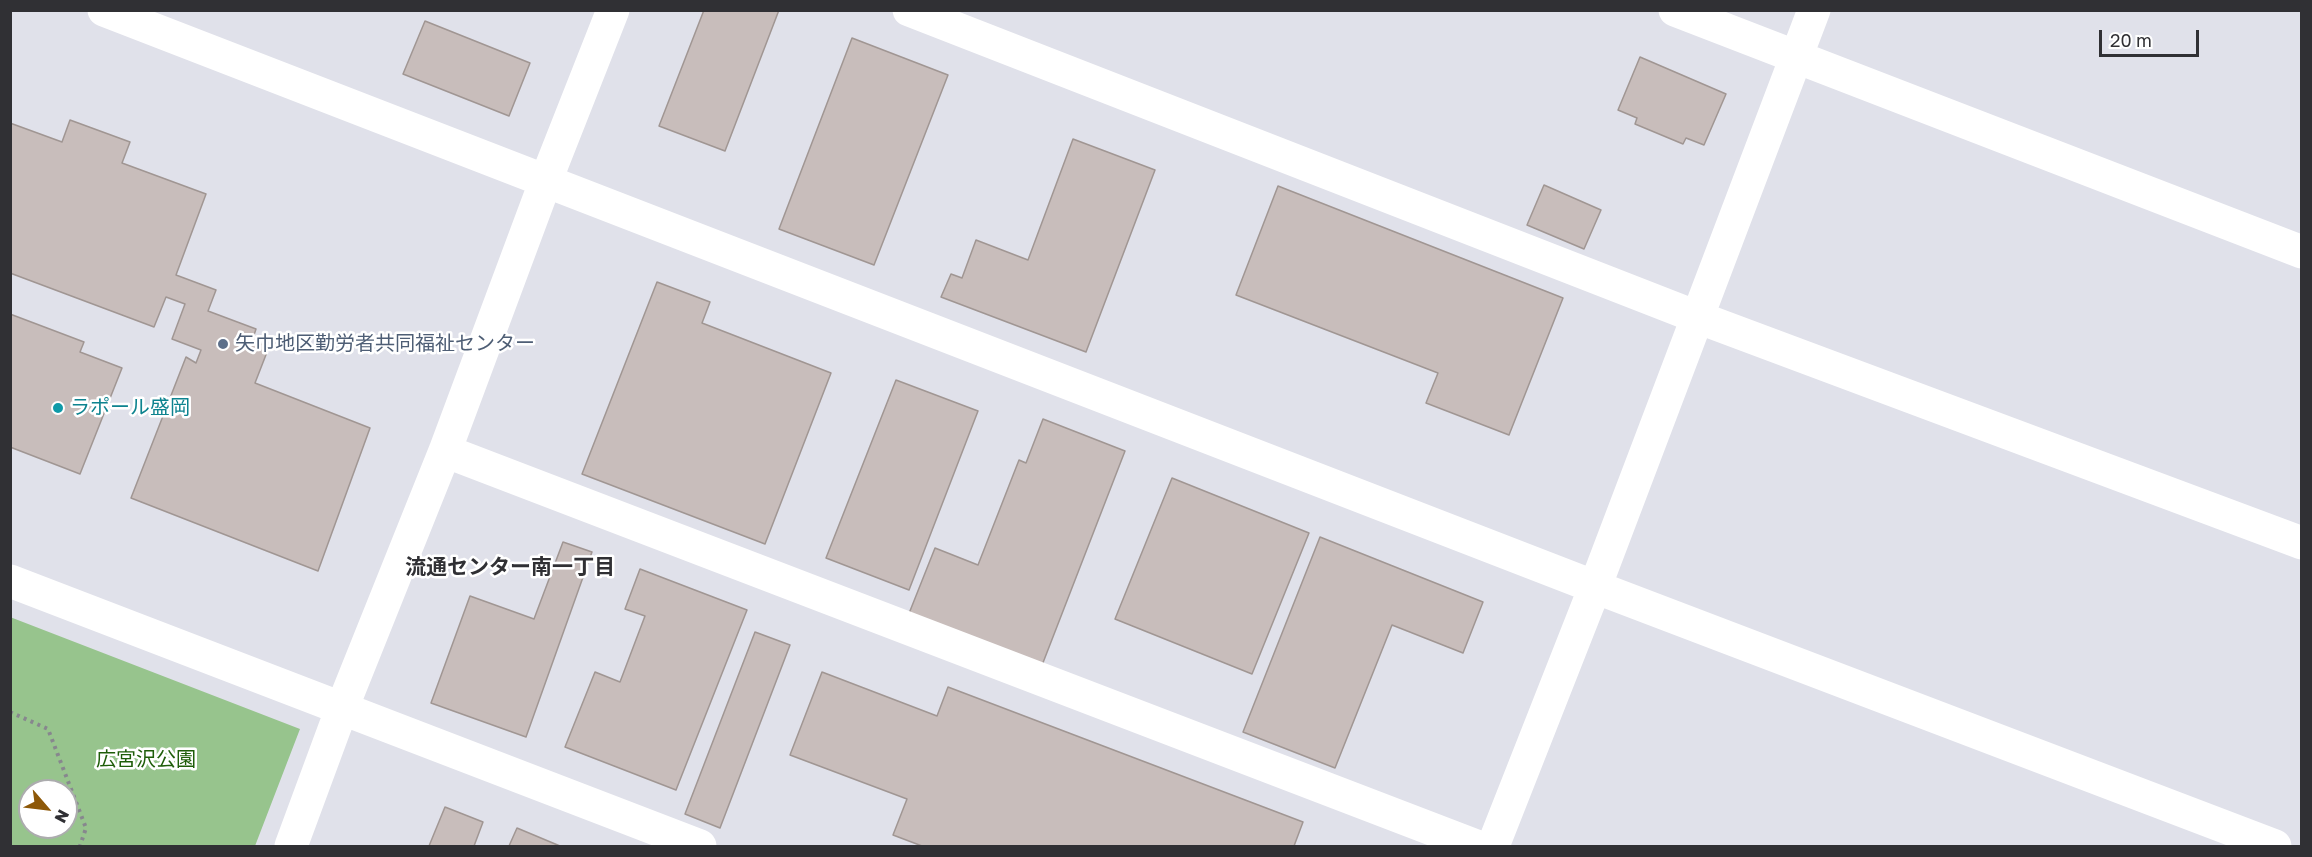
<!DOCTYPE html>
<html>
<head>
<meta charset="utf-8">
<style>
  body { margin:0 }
  #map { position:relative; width:2312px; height:857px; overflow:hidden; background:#e0e1ea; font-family:"Golos Text",sans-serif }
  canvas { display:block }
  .frame { position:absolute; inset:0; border:12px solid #303034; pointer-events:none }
  .north { position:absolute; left:18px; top:779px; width:60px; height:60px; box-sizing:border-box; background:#fff; border:2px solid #acacae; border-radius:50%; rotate:118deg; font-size:16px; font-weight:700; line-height:24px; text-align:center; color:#303034 }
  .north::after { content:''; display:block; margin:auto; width:21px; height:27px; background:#8d5808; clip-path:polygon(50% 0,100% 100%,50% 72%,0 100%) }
  .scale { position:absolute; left:2099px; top:30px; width:100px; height:27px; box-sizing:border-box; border:3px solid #303034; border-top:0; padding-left:8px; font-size:18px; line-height:21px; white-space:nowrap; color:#303034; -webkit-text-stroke:4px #fff; paint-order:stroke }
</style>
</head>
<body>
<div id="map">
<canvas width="2312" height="857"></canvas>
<div class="frame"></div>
<div class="north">N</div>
<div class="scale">20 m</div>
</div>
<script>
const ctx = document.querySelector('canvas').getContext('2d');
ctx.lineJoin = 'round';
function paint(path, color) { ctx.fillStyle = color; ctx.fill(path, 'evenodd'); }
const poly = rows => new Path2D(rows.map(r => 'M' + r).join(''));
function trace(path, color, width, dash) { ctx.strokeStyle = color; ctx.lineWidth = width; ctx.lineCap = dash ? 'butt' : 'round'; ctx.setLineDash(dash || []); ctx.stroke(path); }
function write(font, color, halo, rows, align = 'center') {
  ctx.font = font + ' "Golos Text","Noto Sans JP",sans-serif'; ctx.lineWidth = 5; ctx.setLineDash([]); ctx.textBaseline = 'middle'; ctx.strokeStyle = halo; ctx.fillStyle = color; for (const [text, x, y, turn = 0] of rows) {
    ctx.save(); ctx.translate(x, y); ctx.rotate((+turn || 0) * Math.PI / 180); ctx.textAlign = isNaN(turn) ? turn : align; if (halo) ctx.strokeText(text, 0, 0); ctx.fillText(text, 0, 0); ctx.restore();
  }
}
const green = poly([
  [10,617,300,729,255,846,11,846],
  [30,791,66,791,66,827,30,827]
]);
const building = poly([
  [704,10,779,10,725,151,659,126,704,10],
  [425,21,530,63,509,116,403,74,425,21],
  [852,38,948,75,874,265,779,229,852,38],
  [1640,57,1726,94,1704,145,1686,138,1683,144,1635,124,1637,118,1618,110,1640,57],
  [70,120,130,142,122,163,206,194,176,275,216,290,208,311,256,329,252,341,269,347,255,383,370,428,318,571,131,498,186,357,196,363,201,350,172,339,185,304,166,297,154,327,10,273,10,123,62,142,70,120],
  [1073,139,1155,170,1086,352,941,297,951,274,962,278,976,240,1028,260,1073,139],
  [1544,185,1601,210,1584,249,1527,225,1544,185],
  [1278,186,1563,298,1509,435,1426,403,1438,373,1236,295,1278,186],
  [657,282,710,302,702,323,831,373,765,544,582,474,657,282],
  [10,314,84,342,80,352,122,368,80,474,10,447,10,314],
  [896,380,978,411,909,590,826,558,896,380],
  [1043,419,1125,451,1039,673,906,621,935,548,978,565,1019,460,1026,463,1043,419],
  [1172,478,1309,533,1252,674,1115,619,1172,478],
  [1320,537,1483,602,1463,653,1392,625,1335,768,1243,732,1320,537],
  [563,542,592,552,526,737,431,703,470,596,534,619,563,542],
  [640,569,747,610,676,790,565,747,595,672,620,682,645,616,625,609,640,569],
  [755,632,790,645,720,828,685,814,755,632],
  [822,672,937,716,948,687,1303,822,1294,846,922,846,893,835,907,799,790,755,822,672],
  [445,807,483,822,474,846,429,846,445,807],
  [517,828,560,846,509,846,517,828]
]);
const path = poly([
  [10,712,48,729,86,828,80,846]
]);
const minor = poly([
  [104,10,1595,587,2275,846],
  [909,10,1697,317,2302,543],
  [1675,10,2302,252],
  [445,451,1476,846],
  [10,581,700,846],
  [291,846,342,708,445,451,546,180,613,10],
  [1493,846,1595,587,1814,10]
]);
const markers = [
  [223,344,6,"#5c6f8a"],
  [58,408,6,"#0f9aa8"]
];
const serviceNames = [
  ["矢巾地区勤労者共同福祉センター",235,344]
];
const cultureNames = [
  ["ラポール盛岡",70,408]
];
const parkNames = [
  ["広宮沢公園",146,760]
];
const neighbourhoodNames = [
  ["流通センター南一丁目",510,567]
];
paint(green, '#97c48d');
paint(building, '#c8bdbb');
trace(building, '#a09693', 1.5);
trace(path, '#87878e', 4, [3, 4.5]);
trace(minor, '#fff', 33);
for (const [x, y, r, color] of markers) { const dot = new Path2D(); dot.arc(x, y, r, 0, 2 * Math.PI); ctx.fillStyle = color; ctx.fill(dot); trace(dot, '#fff', 2); }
write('20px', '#4e5e75', '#fff', serviceNames, 'left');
write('20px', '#0d838f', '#fff', cultureNames, 'left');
write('20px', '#1e5d09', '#fff', parkNames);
write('bold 21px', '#303034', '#fff', neighbourhoodNames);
</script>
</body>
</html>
